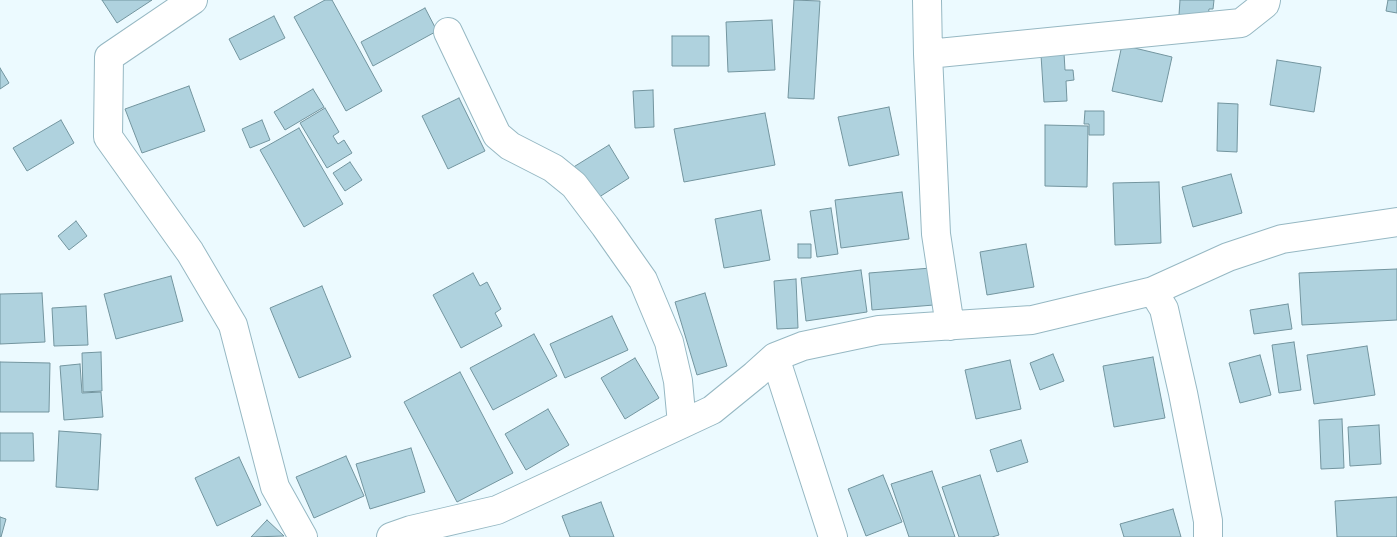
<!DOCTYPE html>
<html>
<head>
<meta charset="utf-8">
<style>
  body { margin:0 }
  canvas { display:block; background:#ecfaff }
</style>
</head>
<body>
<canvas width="1397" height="537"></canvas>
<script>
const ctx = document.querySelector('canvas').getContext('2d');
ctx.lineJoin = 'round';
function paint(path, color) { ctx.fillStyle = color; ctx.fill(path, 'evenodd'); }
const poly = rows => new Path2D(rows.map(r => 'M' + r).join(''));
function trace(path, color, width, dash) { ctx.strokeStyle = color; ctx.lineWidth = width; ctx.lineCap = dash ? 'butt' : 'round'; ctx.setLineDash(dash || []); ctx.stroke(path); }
const building = poly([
  [102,0,152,0,117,23,102,0],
  [325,0,332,0,382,91,346,111,294,17,325,0],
  [794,0,820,1,814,99,788,98,794,0],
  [1180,0,1214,0,1213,9,1209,9,1208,17,1179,15,1180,0],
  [1388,0,1397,0,1397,13,1386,11,1388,0],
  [425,8,437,31,373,66,361,42,425,8],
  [274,16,285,38,240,60,229,39,274,16],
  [772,20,775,70,728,72,726,22,772,20],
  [672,36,709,36,709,66,672,66,672,36],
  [1122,45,1172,57,1162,102,1112,91,1122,45],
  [1064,53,1065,70,1073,70,1074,80,1066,81,1067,101,1044,102,1041,55,1064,53],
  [1277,60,1321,67,1314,112,1270,105,1277,60],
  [0,68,9,83,0,89,0,68],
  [189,86,205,131,142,153,125,109,189,86],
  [313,89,324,107,285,130,274,112,313,89],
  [653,90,654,127,635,128,633,91,653,90],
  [459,98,485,151,448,169,422,116,459,98],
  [1218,103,1238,104,1237,152,1217,151,1218,103],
  [889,107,899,155,849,166,838,117,889,107],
  [325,108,339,132,333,136,338,144,344,140,352,153,327,168,300,123,325,108],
  [1085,111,1104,111,1104,135,1089,135,1089,124,1084,124,1085,111],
  [765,113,775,165,684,182,674,129,765,113],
  [61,120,74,143,27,171,13,148,61,120],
  [262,120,270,140,250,148,242,129,262,120],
  [1045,125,1088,126,1087,187,1045,186,1045,125],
  [299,128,343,204,304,227,260,150,299,128],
  [609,145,629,178,593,201,572,168,609,145],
  [350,162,362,180,345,191,333,173,350,162],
  [1231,174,1242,213,1193,227,1182,187,1231,174],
  [1159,182,1161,243,1115,245,1113,183,1159,182],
  [902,192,909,239,841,248,835,200,902,192],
  [831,208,838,254,817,257,810,211,831,208],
  [761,210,770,260,724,268,715,219,761,210],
  [76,221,87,236,69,250,58,236,76,221],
  [798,244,811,244,811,258,798,258,798,244],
  [1026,244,1034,287,987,295,980,252,1026,244],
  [931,268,934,305,872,310,869,273,931,268],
  [1397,269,1397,320,1302,325,1299,273,1397,269],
  [861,270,867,312,806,321,801,278,861,270],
  [473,273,480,286,487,282,501,309,495,313,502,326,461,348,433,295,473,273],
  [171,276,183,321,116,339,104,294,171,276],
  [796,279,798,328,777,329,774,281,796,279],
  [322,286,351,357,299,378,270,308,322,286],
  [42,293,45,342,0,344,0,294,42,293],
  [705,293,727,366,697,375,675,302,705,293],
  [1288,304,1292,329,1254,334,1250,310,1288,304],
  [86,306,88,345,54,346,52,308,86,306],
  [612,316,628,350,565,378,550,344,612,316],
  [534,334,557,376,493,410,470,368,534,334],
  [1294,342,1301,390,1279,393,1272,345,1294,342],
  [1367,346,1375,395,1314,404,1307,355,1367,346],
  [101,352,102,391,83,392,82,353,101,352],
  [1053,354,1064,381,1040,390,1030,363,1053,354],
  [1260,355,1271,395,1240,403,1229,363,1260,355],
  [1153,357,1165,418,1114,427,1103,366,1153,357],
  [635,358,659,398,625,419,601,378,635,358],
  [1010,360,1021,409,976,419,965,370,1010,360],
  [0,362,50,363,49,412,0,412,0,362],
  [80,364,82,393,101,392,103,417,64,420,60,366,80,364],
  [460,372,513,473,457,502,404,402,460,372],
  [548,409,569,445,526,470,505,434,548,409],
  [1342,419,1344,468,1321,469,1319,420,1342,419],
  [1379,425,1381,464,1350,466,1348,427,1379,425],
  [59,431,101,434,98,490,56,487,59,431],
  [0,433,33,433,34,461,0,461,0,433],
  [1021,440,1028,462,997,472,990,450,1021,440],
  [411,448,425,492,370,509,356,464,411,448],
  [346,456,364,496,314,518,296,477,346,456],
  [239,457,261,505,217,526,195,478,239,457],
  [932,471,955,537,909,537,891,484,932,471],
  [883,475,902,522,866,536,848,489,883,475],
  [980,475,999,535,992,537,959,537,942,487,980,475],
  [1397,497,1397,537,1337,537,1335,501,1397,497],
  [601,502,614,537,570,537,562,516,601,502],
  [1173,509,1181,537,1124,537,1120,524,1173,509],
  [0,517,6,519,1,537,0,537,0,517],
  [267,520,284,536,251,537,267,520]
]);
const minor = poly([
  [193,0,109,57,108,137,190,252,233,325,275,487,303,537],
  [927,0,928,54,936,234,950,326],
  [448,32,497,135,510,146,553,168,574,185,605,226,643,280,669,342,678,381,682,424],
  [928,54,1241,23,1265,4,1266,0],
  [1153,291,1164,309,1183,393,1208,521,1208,537],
  [775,357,833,537],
  [391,537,411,530,497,510,682,424,712,410,755,375,775,357,803,346,879,330,1032,320,1153,291,1228,257,1282,239,1397,222]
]);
paint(building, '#afd2de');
trace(building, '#73959f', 1);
trace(minor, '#96b8c3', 30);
trace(minor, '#fff', 28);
</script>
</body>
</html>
